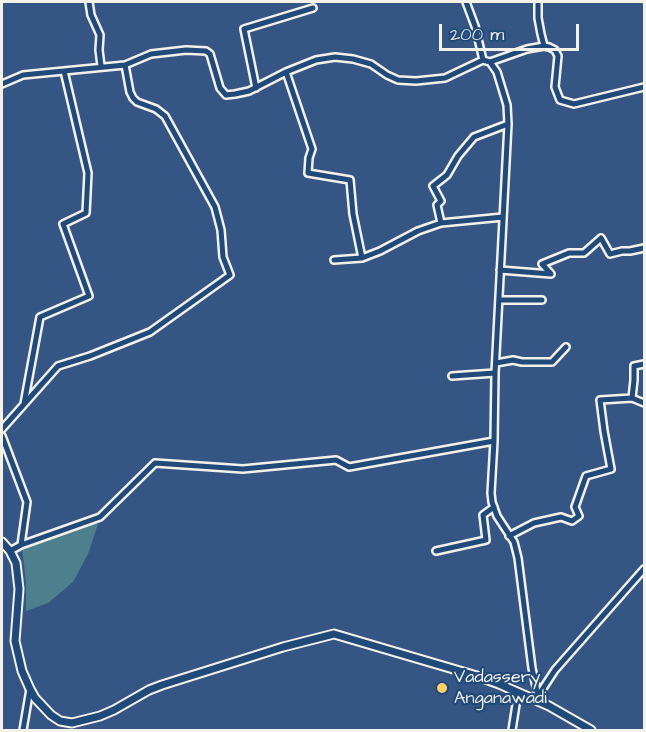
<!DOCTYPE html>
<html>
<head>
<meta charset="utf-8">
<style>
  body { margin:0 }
  #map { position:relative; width:646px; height:732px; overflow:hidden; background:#355685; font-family:"Architects Daughter",sans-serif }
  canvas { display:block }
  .frame { position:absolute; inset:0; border:3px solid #f4f1e8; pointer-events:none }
  .scale { position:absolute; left:439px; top:24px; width:140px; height:27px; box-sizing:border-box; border:3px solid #f4f1e8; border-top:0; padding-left:8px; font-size:18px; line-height:21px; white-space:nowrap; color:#f4f1e8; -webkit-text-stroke:4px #1f4a7a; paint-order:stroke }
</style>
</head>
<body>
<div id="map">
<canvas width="646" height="732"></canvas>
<div class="frame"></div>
<div class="scale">200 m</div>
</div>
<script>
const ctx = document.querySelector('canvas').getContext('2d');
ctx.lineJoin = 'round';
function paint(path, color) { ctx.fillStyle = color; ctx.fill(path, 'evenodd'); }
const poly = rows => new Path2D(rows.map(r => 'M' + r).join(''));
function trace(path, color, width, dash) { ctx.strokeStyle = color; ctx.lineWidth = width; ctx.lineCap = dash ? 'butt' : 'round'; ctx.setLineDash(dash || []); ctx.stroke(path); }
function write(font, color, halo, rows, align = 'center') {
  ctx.font = font + ' "Architects Daughter",sans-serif'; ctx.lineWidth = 4.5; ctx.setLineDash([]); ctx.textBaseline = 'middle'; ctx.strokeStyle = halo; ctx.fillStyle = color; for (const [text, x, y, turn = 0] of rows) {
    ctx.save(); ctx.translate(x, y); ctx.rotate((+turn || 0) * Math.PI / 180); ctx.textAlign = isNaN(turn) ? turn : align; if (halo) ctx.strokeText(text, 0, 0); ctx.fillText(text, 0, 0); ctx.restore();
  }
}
const green = poly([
  [93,523,98,524,88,554,73,582,48,603,26,611,26,583,22,547]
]);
const minor = poly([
  [89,2,91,15,100,35,99,50,101,66],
  [466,2,475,26,483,60,490,62,497,72,507,105,508,124,495,373,494,441,491,493,492,502,497,516,514,542,518,558,532,668,538,696],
  [538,2,538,18,541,34,544,46],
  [490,62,527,49,544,46,549,47,555,50,558,56,555,87,560,100,574,104,644,87],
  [286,72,312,149,309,158,308,173,350,180,353,214,362,258],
  [2,84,23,75,125,65,151,54,186,50,206,51,210,54,220,88,226,95,235,94,249,91,286,72,316,60,335,57,353,59,371,64,387,75,398,80,416,81,445,78,483,60],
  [256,88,244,29,313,8],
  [441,223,503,217],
  [334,260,362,258,380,251,418,231,441,223,437,205,441,201,433,186,447,175,458,156,474,137,508,124],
  [500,270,551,274,542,264,569,253,584,253,601,238,610,254,622,251,630,251,644,248],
  [499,300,542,300],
  [496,363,513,360,522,362,552,362,566,347],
  [452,376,495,373],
  [632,398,634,380,634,366,644,364],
  [24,404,40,317,89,296,63,224,86,213,88,173,64,71],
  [2,429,58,366,90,356,150,332,230,275,223,257,221,230,215,207,165,116,156,109,137,102,133,98,130,92,125,65],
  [2,436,27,502,21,545],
  [509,536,534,523,561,517,572,521,579,516,575,507,586,476,611,469,604,431,600,400,632,398,644,403],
  [10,551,21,545,100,517,155,463,243,469,336,460,349,467,494,441],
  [436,551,486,540,483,515,494,507],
  [538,696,555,670,644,569],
  [23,730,30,689],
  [512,730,518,692]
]);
const major = poly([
  [2,542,10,551,16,563,19,589,15,641,22,671,30,689,35,698,51,715,60,721,72,723,100,716,114,710,149,690,162,685,283,647,334,634,477,676,499,684,549,706,591,730]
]);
const markers = [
  [442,688,6,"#ffd166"]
];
const poiNames = [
  ["Vadassery",454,678],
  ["Anganawadi",454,699]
];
paint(green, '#4d808c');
trace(minor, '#f4f1e8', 10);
trace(major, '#f4f1e8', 11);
trace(minor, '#1f4a7a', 5);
trace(major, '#1f4a7a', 7);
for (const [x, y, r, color] of markers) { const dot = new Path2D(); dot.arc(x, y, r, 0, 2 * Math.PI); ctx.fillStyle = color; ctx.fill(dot); trace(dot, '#1f4a7a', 2); }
write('18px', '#f4f1e8', '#1f4a7a', poiNames, 'left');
</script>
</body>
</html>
